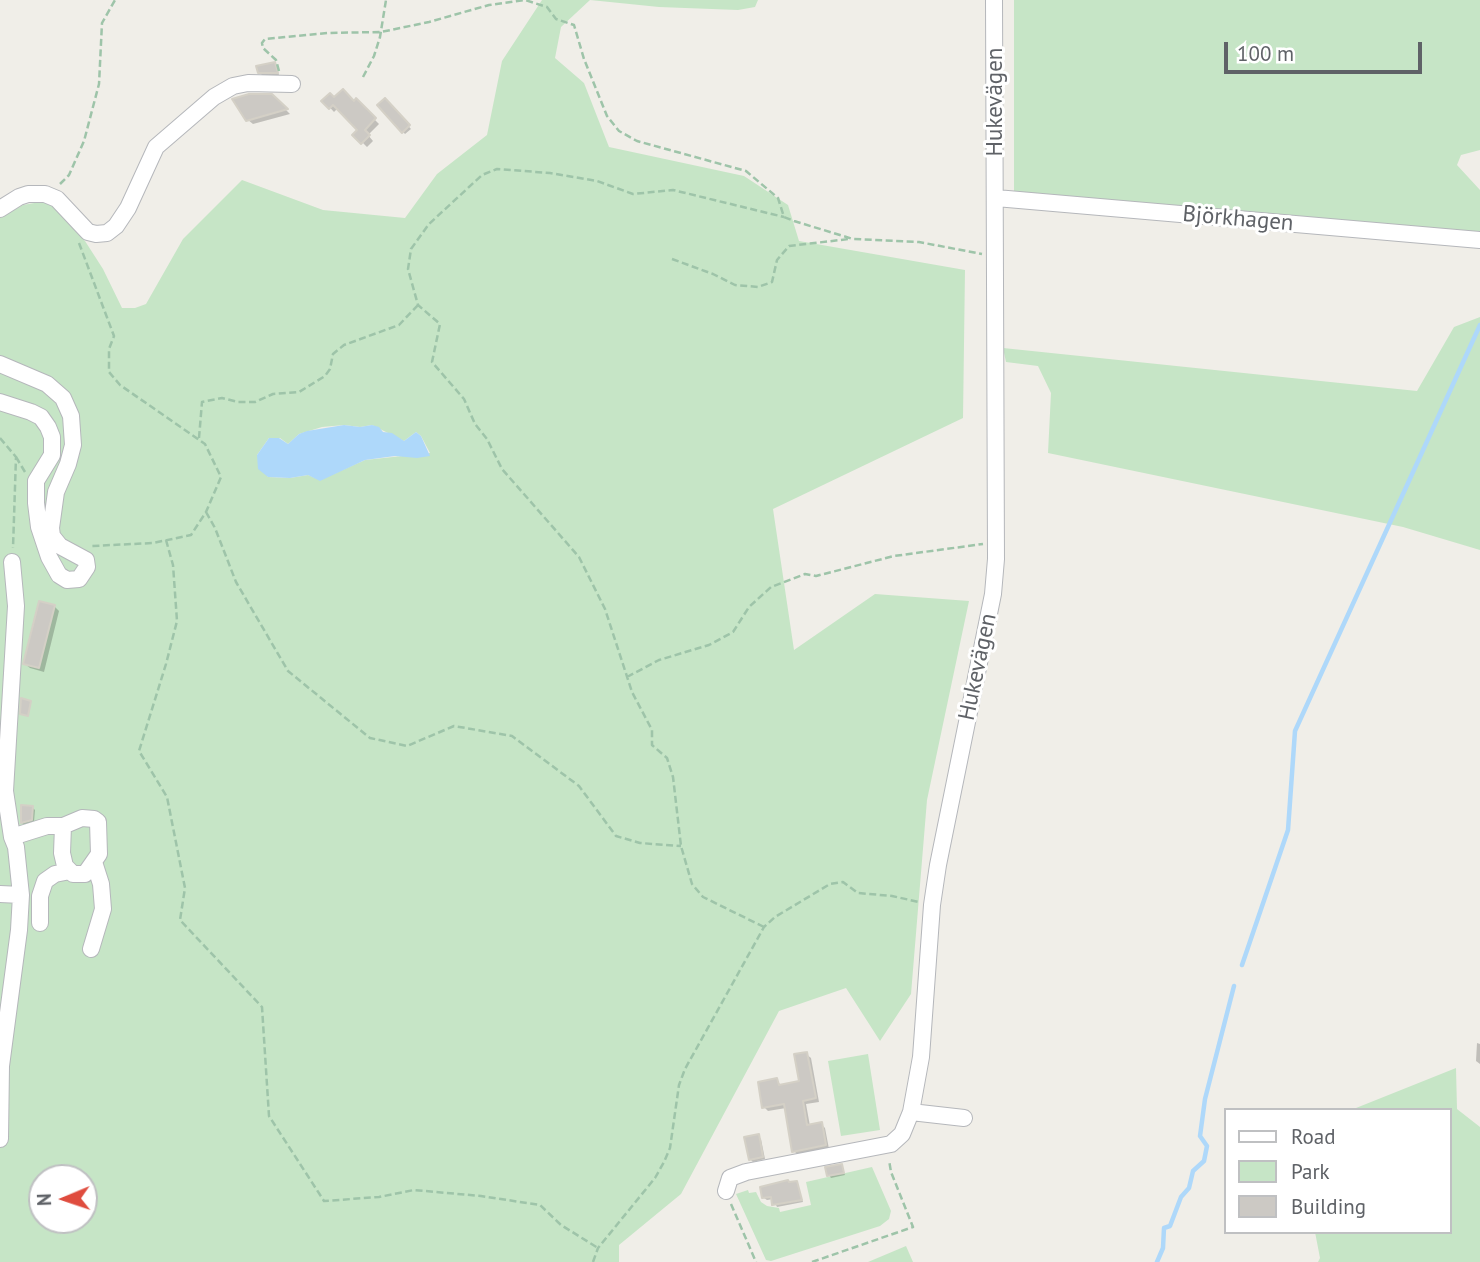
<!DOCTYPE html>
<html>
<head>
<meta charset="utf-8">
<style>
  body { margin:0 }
  #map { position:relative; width:1480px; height:1262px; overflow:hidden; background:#f0eee8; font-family:"PT Sans",sans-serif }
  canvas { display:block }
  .legend { position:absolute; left:1224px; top:1108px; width:228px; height:126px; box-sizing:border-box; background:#fff; border:2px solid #bfc0c2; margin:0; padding:9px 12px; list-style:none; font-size:21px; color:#5f6267 }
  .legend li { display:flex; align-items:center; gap:14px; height:35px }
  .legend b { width:35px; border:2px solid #bfc0c2 }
  .north { position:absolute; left:28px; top:1164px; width:70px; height:70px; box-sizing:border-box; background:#fff; border:2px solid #bfc0c2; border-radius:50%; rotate:268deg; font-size:19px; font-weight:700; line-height:28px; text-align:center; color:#5f6267 }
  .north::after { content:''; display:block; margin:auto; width:24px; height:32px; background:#df4c3e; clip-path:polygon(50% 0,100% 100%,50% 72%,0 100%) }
  .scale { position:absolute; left:1224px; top:42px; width:198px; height:32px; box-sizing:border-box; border:4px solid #5f6267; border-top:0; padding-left:9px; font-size:21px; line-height:24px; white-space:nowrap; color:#5f6267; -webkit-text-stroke:5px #fff; paint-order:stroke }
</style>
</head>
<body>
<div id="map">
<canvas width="1480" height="1262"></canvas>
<ul class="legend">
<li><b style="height:9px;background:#fff"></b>Road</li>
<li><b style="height:19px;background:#c6e5c6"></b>Park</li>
<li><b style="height:19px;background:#ccc9c4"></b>Building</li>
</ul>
<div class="north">N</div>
<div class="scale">100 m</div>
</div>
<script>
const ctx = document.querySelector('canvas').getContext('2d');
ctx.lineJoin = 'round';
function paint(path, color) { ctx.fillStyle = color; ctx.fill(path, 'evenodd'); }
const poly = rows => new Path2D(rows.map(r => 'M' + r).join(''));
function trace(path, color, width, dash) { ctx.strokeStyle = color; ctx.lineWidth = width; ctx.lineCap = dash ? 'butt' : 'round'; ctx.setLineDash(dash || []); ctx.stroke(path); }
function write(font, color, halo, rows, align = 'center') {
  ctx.font = font + ' "PT Sans",sans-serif'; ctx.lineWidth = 6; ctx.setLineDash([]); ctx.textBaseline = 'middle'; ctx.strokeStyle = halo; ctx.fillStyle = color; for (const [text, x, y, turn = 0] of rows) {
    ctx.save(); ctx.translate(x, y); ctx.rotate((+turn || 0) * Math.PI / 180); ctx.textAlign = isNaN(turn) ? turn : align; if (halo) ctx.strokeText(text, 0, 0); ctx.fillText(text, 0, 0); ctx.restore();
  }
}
const green = poly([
  [542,0,758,0,755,7,738,10,659,7,590,0,561,27,555,58,584,83,609,147,744,176,788,205,799,241,965,270,963,418,773,509,794,650,875,594,969,601,927,800,911,994,880,1041,846,988,779,1011,681,1194,619,1245,619,1262,0,1262,0,218,23,205,40,202,55,205,85,241,103,269,122,308,135,308,146,304,183,239,242,180,323,210,405,218,437,174,487,135,502,61],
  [344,425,360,427,372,425,404,441,416,432,421,436,430,453,365,460,320,480,308,475,290,478,268,477,257,455,269,438,280,438,288,444,299,434,322,427],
  [42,1178,84,1178,84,1220,42,1220],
  [1014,0,1480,0,1480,150,1461,155,1457,165,1480,190,1480,234,1014,193],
  [1480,317,1480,550,1403,527,1048,453,1051,393,1038,366,1006,362,1003,348,1417,391,1454,327],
  [868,1054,880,1130,841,1136,828,1061],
  [1456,1068,1457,1109,1480,1127,1480,1262,1318,1262,1320,1258,1315,1232,1450,1232,1450,1110,1351,1110],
  [872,1167,891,1211,889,1219,880,1226,771,1261,766,1260,736,1194,748,1190,749,1193,756,1192,761,1202,767,1206,779,1208,780,1212,811,1205,806,1182],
  [906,1246,913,1262,868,1262]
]);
const water = poly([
  [344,425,360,427,372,425,379,427,383,432,392,433,404,441,416,432,421,436,430,456,417,458,395,456,365,460,320,481,308,475,290,478,268,477,258,469,257,455,269,438,279,438,288,444,299,434,307,431]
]);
const shadow = poly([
  [275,64,279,75,262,75,259,72],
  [272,96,290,114,253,124,248,120],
  [334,100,354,103,356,101,379,124,368,135,373,141,367,147,355,135,360,130,338,108,334,112,324,101],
  [385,100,411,129,405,134,379,106],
  [41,603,55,607,59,611,44,672,30,668,25,664],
  [32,807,35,810,34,822,25,825,22,823],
  [1477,1043,1480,1044,1480,1064,1476,1061],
  [806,1054,811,1058,819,1102,806,1104,810,1126,821,1124,825,1128,829,1149,798,1155,794,1151,786,1108,768,1111,764,1107,777,1080,781,1086,801,1082],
  [758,1136,761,1139,765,1159,753,1162,750,1159],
  [841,1166,845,1175,831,1178,829,1175],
  [797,1183,803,1202,777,1207,773,1199,767,1200,764,1198]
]);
const stream = poly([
  [1242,965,1288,830,1295,731,1480,325],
  [1157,1262,1163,1248,1164,1228,1170,1226,1181,1197,1189,1188,1193,1171,1204,1161,1207,1146,1200,1136,1205,1099,1234,986]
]);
const building = poly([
  [275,62,278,73,258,73,256,66,275,62],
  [343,89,354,101,356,98,376,118,365,130,370,135,361,144,352,135,357,130,333,105,329,109,321,101,330,93,334,97,343,89],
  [249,94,272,94,288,109,246,121,232,99,249,94],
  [385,98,410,125,402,133,377,105,385,98],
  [39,601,55,605,39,668,23,664,39,601],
  [21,698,31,701,28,716,20,714,21,698],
  [21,805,33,806,32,820,21,823,21,805],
  [807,1052,816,1098,803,1101,807,1125,822,1122,826,1145,792,1152,784,1104,762,1108,758,1082,777,1078,779,1085,799,1081,794,1054,807,1052],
  [759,1134,763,1157,749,1160,744,1137,759,1134],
  [842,1164,844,1173,827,1176,825,1167,842,1164],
  [788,1180,789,1182,797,1181,802,1200,772,1205,771,1197,762,1198,760,1187,788,1180]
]);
const path = poly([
  [279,71,276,60,263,48,262,43,265,39,328,33,381,32,429,22,489,5,525,0,547,7,556,19,574,25,584,59,607,116,619,131,637,141,746,171,778,198,784,217,794,221,853,239,919,242,982,254],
  [363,77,374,56,380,37,386,0],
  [60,184,69,175,84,141,99,84,102,23,115,0],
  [79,243,114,336,109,349,109,372,120,385,205,444,221,477,206,512,191,535,153,543,92,546],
  [672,259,713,274,735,285,758,287,772,282,777,260,789,246,849,239],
  [0,438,16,457,13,548],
  [199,438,202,402,222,398,238,402,255,402,273,394,299,392,325,376,330,369,333,354,344,345,399,325,418,305],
  [16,457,25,472],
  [206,512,215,528,236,582,288,671,370,738,407,746,454,726,512,736,579,786,616,836,640,843,681,846],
  [166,540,173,565,177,621,166,664,139,751,167,797,185,888,180,920,262,1007,269,1116,324,1201,379,1197,414,1190,481,1196,540,1205,561,1225,598,1248],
  [627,677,659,660,709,645,733,632,749,607,771,587,805,574,816,576,894,556,983,544],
  [764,927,703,897,692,884,681,846,673,777,667,758,652,745,652,730,632,692,605,609,579,557,502,469,487,439,475,424,464,399,432,362,440,324,418,305,408,269,411,249,429,224,482,175,497,169,550,173,597,181,633,194,673,190,784,217],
  [731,1204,756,1262],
  [593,1262,598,1248,655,1178,664,1162,670,1148,679,1085,685,1069,764,927,775,917,830,884,843,882,858,893,892,896,919,902],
  [812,1262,913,1227,891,1172,889,1160]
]);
const minor = poly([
  [996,198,1480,240],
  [0,209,19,197,28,194,45,194,57,199,88,232,96,234,107,233,116,226,128,208,156,147,214,97,233,86,248,83,292,84],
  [0,364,47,384,63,398,71,416,73,445,68,464,56,492,51,528,52,536,60,546,86,560,87,567,79,579,67,580,59,575,49,557,39,527,36,503,36,481,52,455,52,437,48,427,41,417,31,412,0,402],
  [12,837,47,826,63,826,82,818,94,819,98,822,99,854,85,874,73,874,65,866,62,853,63,826],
  [0,894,21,895],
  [40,923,40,896,45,881,55,874,70,871],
  [91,949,103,909,101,884,94,862],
  [911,1112,964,1118],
  [0,1139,1,1066,19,930,21,895,16,847,12,837,5,791,16,606,12,562],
  [726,1191,730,1178,746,1172,891,1144,902,1134,911,1112,921,1057,932,905,938,865,993,594,996,559,994,0]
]);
const streetNames = [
  ["Hukevägen",995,102,-90],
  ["Björkhagen",1238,219,5],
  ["Hukevägen",978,667,-78]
];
paint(green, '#c6e5c6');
paint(water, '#aed8fa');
paint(shadow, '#0003');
trace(stream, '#aed8fa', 4.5);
paint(building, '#ccc9c4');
trace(building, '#d4d0c6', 2);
trace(minor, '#b5b7bb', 18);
trace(path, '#9ec4a9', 2.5, [7, 3.5]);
trace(minor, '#fff', 16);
write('23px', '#5f6267', '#fff', streetNames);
</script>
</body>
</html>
